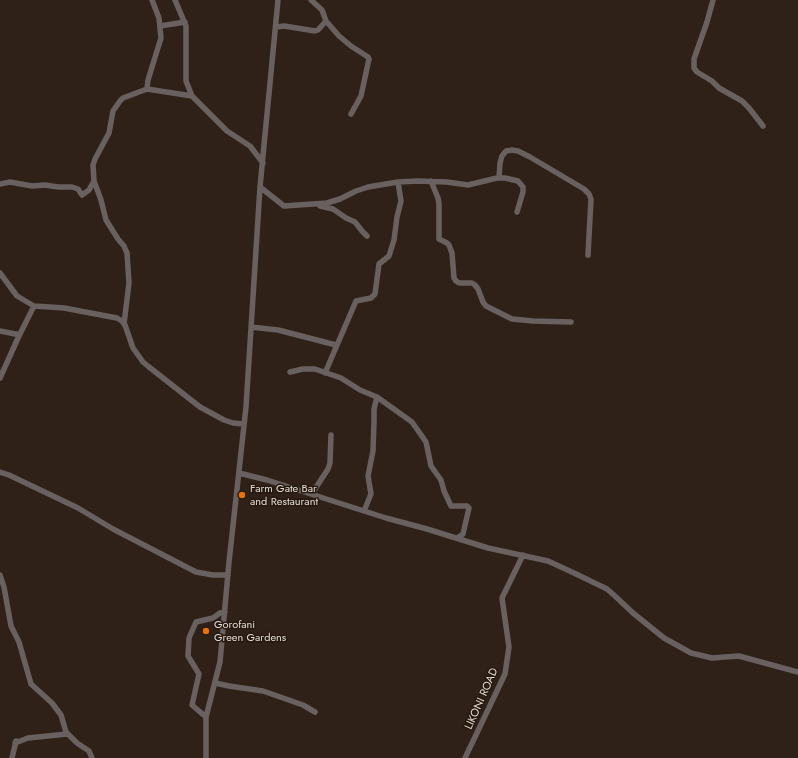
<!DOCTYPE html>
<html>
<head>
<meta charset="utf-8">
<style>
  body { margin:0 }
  canvas { display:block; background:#2f2118 }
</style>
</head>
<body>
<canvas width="798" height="758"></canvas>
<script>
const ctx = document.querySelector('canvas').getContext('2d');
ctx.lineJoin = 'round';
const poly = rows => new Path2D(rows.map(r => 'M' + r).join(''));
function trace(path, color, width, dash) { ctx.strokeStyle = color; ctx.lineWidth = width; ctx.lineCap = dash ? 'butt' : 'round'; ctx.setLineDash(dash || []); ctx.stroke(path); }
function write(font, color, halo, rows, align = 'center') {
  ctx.font = font + ' Jost,sans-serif'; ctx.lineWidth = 3; ctx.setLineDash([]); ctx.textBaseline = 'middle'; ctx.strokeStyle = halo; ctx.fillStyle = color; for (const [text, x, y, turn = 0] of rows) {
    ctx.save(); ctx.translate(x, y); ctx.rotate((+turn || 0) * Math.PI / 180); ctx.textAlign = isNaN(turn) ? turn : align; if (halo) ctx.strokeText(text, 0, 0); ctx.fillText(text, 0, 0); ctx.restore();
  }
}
const minor = poly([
  [175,0,186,26,186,81,192,96,227,131,250,146,263,163],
  [311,0,322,10,326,21,339,36,351,46,368,57,369,59,361,96,351,114],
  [713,0,707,22,694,59,694,68,697,72,712,81,719,88,742,101,749,108,763,126],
  [160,26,185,22],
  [276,27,284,26,315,31,318,30,326,21],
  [147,89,148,80,161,38,159,18,152,0],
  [499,178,500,163,502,156,506,151,512,150,518,151,530,157,584,189,589,194,591,199,588,255],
  [94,181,101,200,106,220,118,239,124,246,127,253,129,283,124,324],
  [431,181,438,198,439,204,439,239,447,243,449,245,452,253,454,278,456,281,459,283,472,283,475,285,478,289,483,302,486,306,512,319,533,321,571,322],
  [0,184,10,182,32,186,45,185,58,187,72,187,78,189,82,195,89,190,94,181,93,165,95,159,109,133,113,111,120,101,123,98,147,89,192,96],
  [260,187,284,206,327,203,340,199,356,191,368,187,398,182,417,181,447,182,468,185,497,178,505,178,518,181,523,187,523,192,517,212],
  [320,206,333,209,346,218,355,222,362,231,367,236],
  [0,273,17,296,34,306,64,308,117,318,122,321,125,325,133,348,143,362,149,367,200,407,224,420,233,423,244,424],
  [251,327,278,330,336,345],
  [0,331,15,334,20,334],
  [290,372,303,369,315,369,341,378,360,390,377,397,412,422,426,442,431,466,441,480,444,491,451,506,467,506,469,508,463,534,457,538],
  [325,373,356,301,371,298,375,294,379,264,389,256,394,240,397,217,401,201,398,182],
  [0,378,18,338,34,306],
  [0,472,9,475,78,508,113,529,196,572,213,575,228,575],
  [239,473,267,480,386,518,427,529,488,548,548,561,574,573,607,589,615,596,633,613,664,638,691,653,712,658,739,656,798,672],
  [308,493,313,492,328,469,330,463,331,435],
  [364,511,371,494,368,476,373,451,374,422,374,409,377,397],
  [0,575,4,587,11,626,19,642,31,684,52,703,61,715,66,732,77,743,89,751,92,758],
  [215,683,229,686,263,691,303,705,315,712],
  [206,717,192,705,199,674,188,656,189,638,196,622,213,618,220,613,225,612],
  [15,743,28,738,67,734],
  [12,758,16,741],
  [206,758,206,717,220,662,229,562,246,407,260,187,278,0],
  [465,758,505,674,509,647,502,598,523,555]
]);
const markers = [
  [242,495,4,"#e8710a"],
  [206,631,4,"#e8710a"]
];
const poiNames = [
  ["Farm Gate Bar",250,489],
  ["and Restaurant",250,502],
  ["Gorofani",214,625],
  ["Green Gardens",214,638]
];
const streetNames = [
  ["LIKONI ROAD",482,699,-66]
];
trace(minor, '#696060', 5.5);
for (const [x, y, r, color] of markers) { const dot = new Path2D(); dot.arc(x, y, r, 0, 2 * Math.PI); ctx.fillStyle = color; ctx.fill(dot); trace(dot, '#25180f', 1.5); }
write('11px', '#e4dbd5', '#25180f', poiNames, 'left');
write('11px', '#e4dbd5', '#25180f', streetNames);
</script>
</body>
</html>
